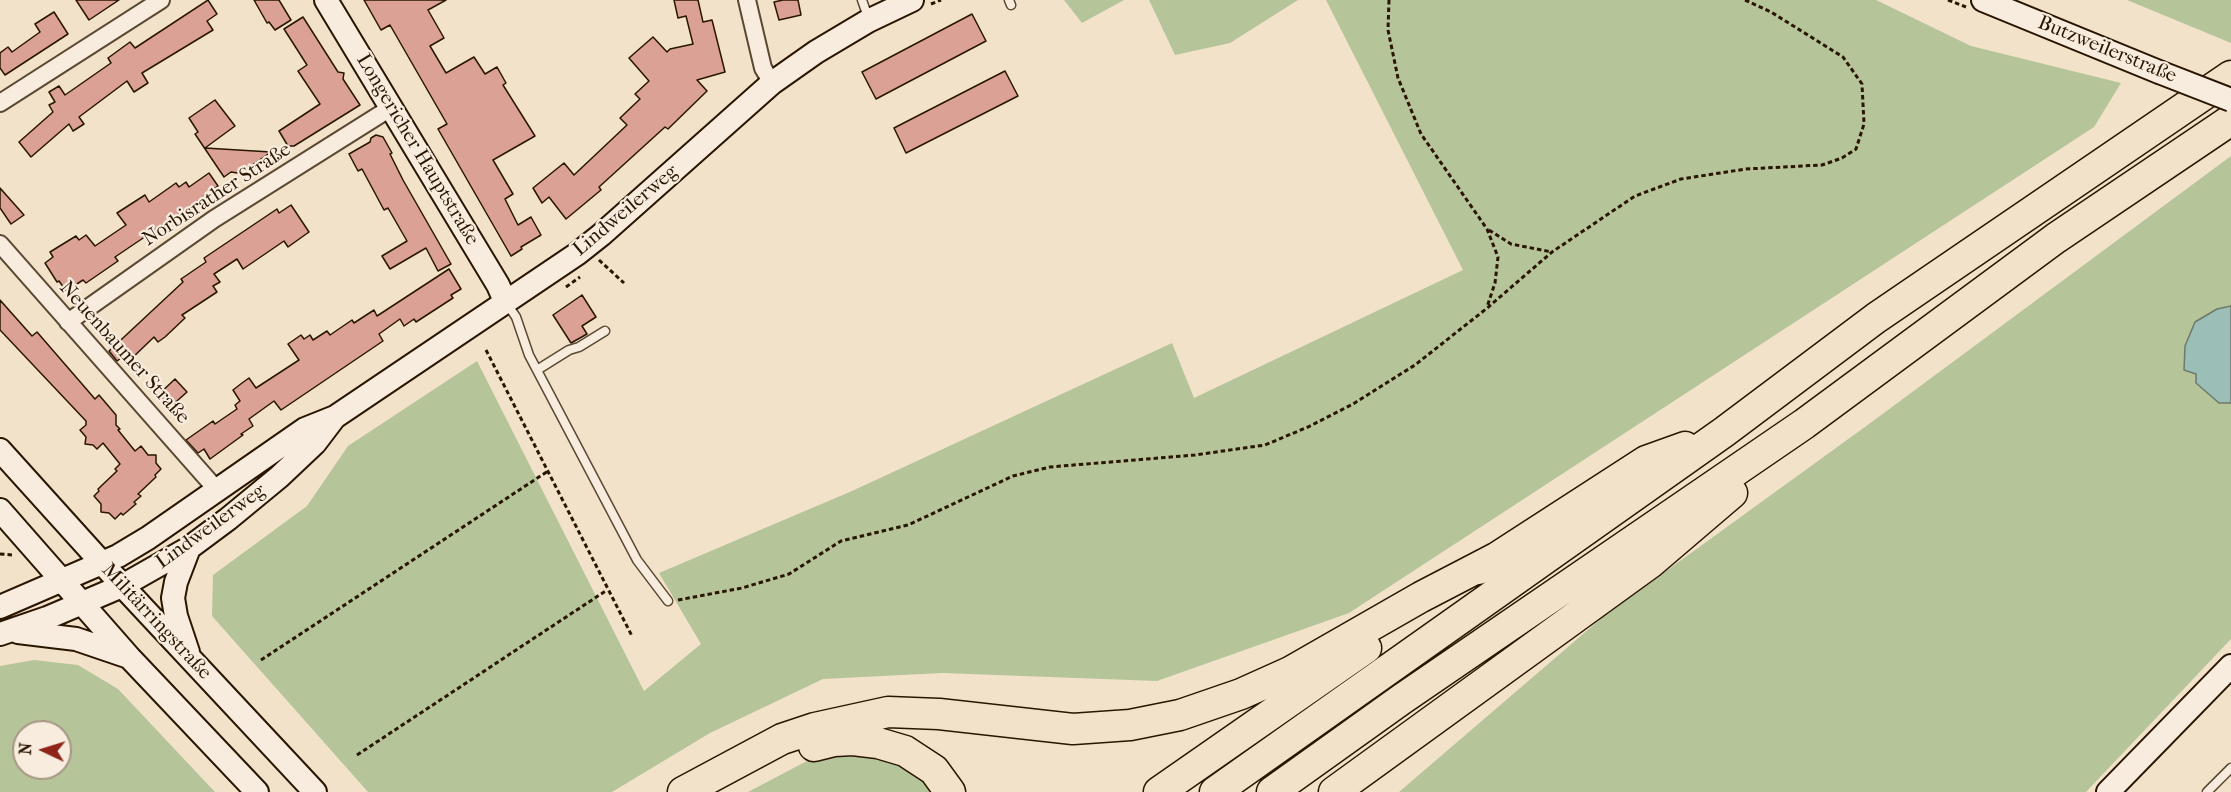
<!DOCTYPE html>
<html>
<head>
<meta charset="utf-8">
<style>
  body { margin:0 }
  #map { position:relative; width:2231px; height:792px; overflow:hidden; background:#f2e2ca; font-family:"IM FELL French Canon",serif }
  canvas { display:block }
  .north { position:absolute; left:12px; top:720px; width:60px; height:60px; box-sizing:border-box; background:#f7ecdd; border:2px solid #a59685; border-radius:50%; rotate:274deg; font-size:16px; font-weight:700; line-height:24px; text-align:center; color:#291500 }
  .north::after { content:''; display:block; margin:auto; width:21px; height:27px; background:#8f2418; clip-path:polygon(50% 0,100% 100%,50% 72%,0 100%) }
</style>
</head>
<body>
<div id="map">
<canvas width="2231" height="792"></canvas>
<div class="north">N</div>
</div>
<script>
const ctx = document.querySelector('canvas').getContext('2d');
ctx.lineJoin = 'round';
function paint(path, color) { ctx.fillStyle = color; ctx.fill(path, 'evenodd'); }
const poly = rows => new Path2D(rows.map(r => 'M' + r).join(''));
function trace(path, color, width, dash) { ctx.strokeStyle = color; ctx.lineWidth = width; ctx.lineCap = dash ? 'butt' : 'round'; ctx.setLineDash(dash || []); ctx.stroke(path); }
function write(font, color, halo, rows, align = 'center') {
  ctx.font = font + ' "IM FELL French Canon",serif'; ctx.lineWidth = 4.5; ctx.setLineDash([]); ctx.textBaseline = 'middle'; ctx.strokeStyle = halo; ctx.fillStyle = color; for (const [text, x, y, turn = 0] of rows) {
    ctx.save(); ctx.translate(x, y); ctx.rotate((+turn || 0) * Math.PI / 180); ctx.textAlign = isNaN(turn) ? turn : align; if (halo) ctx.strokeText(text, 0, 0); ctx.fillText(text, 0, 0); ctx.restore();
  }
}
const green = poly([
  [1064,0,1124,0,1082,23],
  [1149,0,1298,0,1230,43,1175,55],
  [1326,0,1876,0,1971,46,2121,83,2094,127,1349,613,1157,681,942,673,823,679,710,733,612,792,368,792,212,616,213,575,307,506,348,446,477,361,644,691,701,644,659,573,852,491,1172,343,1194,398,1463,270],
  [2127,0,2231,0,2231,43],
  [2231,156,2231,306,2217,309,2196,374,2219,403,2231,403,2231,639,2086,792,1399,792,1604,616,1869,424],
  [34,660,78,665,118,689,215,792,0,792,0,666],
  [24,732,60,732,60,768,24,768],
  [838,752,895,757,938,792,748,792,805,762]
]);
const water = poly([
  [2231,306,2231,403,2219,403,2196,383,2196,374,2184,370,2185,346,2195,322,2217,309,2231,306]
]);
const building = poly([
  [76,0,119,0,89,20,76,0],
  [208,0,217,14,207,21,213,30,142,73,148,83,134,92,127,81,79,117,84,124,73,131,69,124,31,157,19,142,53,112,49,105,55,102,49,92,59,86,65,95,111,63,108,58,130,42,135,48,208,0],
  [254,0,279,0,291,20,275,30,269,22,267,23,254,0],
  [364,0,446,0,428,10,444,38,430,46,446,73,474,57,485,74,497,67,506,83,503,85,535,136,493,160,513,194,505,199,518,225,531,217,541,235,521,247,522,249,511,256,438,129,447,124,390,25,381,30,364,0],
  [674,0,698,0,703,22,712,20,725,72,697,80,707,91,668,129,665,127,599,187,601,190,566,219,549,197,542,203,533,188,564,163,574,175,627,125,620,118,640,99,635,94,649,81,629,58,653,37,667,52,670,49,693,44,686,16,678,18,674,0],
  [783,0,798,0,801,15,779,20,774,2,783,0],
  [54,12,68,34,5,75,0,68,0,53,8,47,12,52,40,32,35,24,54,12],
  [972,14,986,41,876,99,862,72,972,14],
  [303,17,338,72,344,73,343,79,360,105,294,146,288,146,279,131,320,104,298,71,307,65,284,29,303,17],
  [1005,71,1018,96,906,153,894,128,1005,71],
  [215,100,235,126,205,148,271,152,251,166,252,168,244,174,231,172,224,177,195,134,198,132,189,118,215,100],
  [376,135,383,137,392,153,390,154,403,180,451,264,438,271,426,248,390,269,382,256,407,241,388,208,384,210,362,169,358,171,349,154,370,142,371,138,376,135],
  [209,173,218,186,212,190,211,195,199,203,198,201,115,257,118,261,86,283,83,280,66,291,59,281,57,282,45,263,53,257,50,252,76,236,79,240,86,235,95,246,126,225,117,213,145,195,149,202,176,183,179,187,186,182,189,187,209,173],
  [0,188,24,215,11,224,0,208,0,188],
  [291,205,309,232,288,247,284,241,243,269,237,259,214,274,220,282,213,286,217,292,182,315,185,318,165,337,158,342,154,337,129,361,124,356,117,361,109,351,183,282,181,279,206,262,204,258,277,209,279,213,291,205],
  [449,269,461,289,451,295,453,298,416,322,414,319,404,326,400,319,379,334,383,341,281,410,274,401,249,419,253,426,241,434,243,435,210,459,204,449,198,453,186,440,213,421,215,424,237,409,235,405,240,401,233,390,242,383,249,378,256,388,299,360,288,344,301,335,304,339,310,335,313,340,327,331,330,335,352,320,354,323,374,310,377,316,449,269],
  [582,295,596,317,582,326,587,334,571,343,553,315,582,295],
  [0,300,32,336,37,332,95,399,99,395,116,415,116,425,120,429,118,430,135,451,141,446,148,455,156,455,156,463,161,469,155,475,156,477,138,494,141,496,134,502,136,504,123,515,121,513,115,519,109,513,101,512,101,504,94,496,99,491,98,489,117,471,115,469,120,464,103,443,97,449,93,445,85,444,86,437,80,430,86,425,86,421,0,330,0,300],
  [175,379,187,392,168,409,157,396,175,379]
]);
const path = poly([
  [1389,0,1388,30,1398,78,1421,134,1487,229,1498,257,1495,283,1487,307],
  [1948,0,1966,7],
  [931,4,941,0],
  [1489,230,1511,244,1552,252],
  [599,260,624,283],
  [566,287,580,277],
  [486,350,632,636],
  [0,554,13,555],
  [678,600,742,588,789,574,841,541,908,525,1013,476,1050,467,1195,455,1265,445,1308,427,1353,404,1415,365,1486,309,1552,252,1635,196,1681,179,1746,169,1822,165,1842,158,1856,149,1864,124,1862,84,1843,57,1771,12,1745,0],
  [261,660,548,471],
  [357,755,607,590]
]);
const lane = poly([
  [862,0,869,20],
  [1009,0,1011,5],
  [507,304,516,317,529,355,637,560,668,601],
  [537,370,569,350,579,347,605,331],
  [2207,792,2231,768]
]);
const street = poly([
  [747,0,763,68,772,83],
  [0,103,161,0],
  [0,244,217,490],
  [68,322,214,219,392,107]
]);
const secondary = poly([
  [326,0,498,285,505,301],
  [1983,0,2159,72],
  [0,450,130,594,315,792],
  [0,510,130,658,257,792],
  [0,607,118,556,148,538,305,429,335,417,577,254,601,235,772,83,816,52,868,21,912,0],
  [18,632,76,639,129,657],
  [0,634,47,618,122,586,189,548,228,519,279,477,315,443,334,418],
  [188,652,176,616,173,598,176,582,189,548],
  [2108,792,2231,666]
]);
const highway = poly([
  [1479,569,1646,461,1685,447],
  [814,746,834,741,853,740,878,743,905,751,934,770,950,792],
  [683,792,782,739,815,728,888,712,939,714,1073,729,1130,725,1180,715,1241,694,1290,672,1421,597,1496,558],
  [1159,792,1366,648],
  [1215,792,1724,432,1876,318,2231,76],
  [1272,792,1402,699,1804,424,2056,238,2231,120],
  [1334,792,1650,563,1732,493]
]);
const secondaryBridge = poly([
  [2159,72,2231,100]
]);
const streetNames = [
  ["Butzweilerstraße",2107,50,22],
  ["Longericher Hauptstraße",417,150,59],
  ["Norbisrather Straße",217,195,-33],
  ["Lindweilerweg",626,211,-40],
  ["Neuenbaumer Straße",124,353,48],
  ["Lindweilerweg",211,527,-36],
  ["Militärringstraße",156,622,47]
];
paint(green, '#b6c49a');
paint(water, '#9bbeb6');
trace(water, '#6d7a6d', 1.5);
paint(building, '#dba195');
trace(building, '#291500', 1.5);
trace(lane, '#5b4832', 11);
trace(street, '#5b4832', 20);
trace(secondary, '#291500', 26);
trace(highway, '#291500', 33);
trace(path, '#291500', 3, [4.5, 3]);
trace(lane, '#f7ecdd', 8);
trace(street, '#f7ecdd', 16);
trace(secondary, '#f7ecdd', 22);
trace(highway, '#f2e2ca', 30);
trace(secondaryBridge, '#291500', 26, []);
trace(secondaryBridge, '#f7ecdd', 22);
write('20px', '#291500', '#f7ecdd', streetNames);
</script>
</body>
</html>
